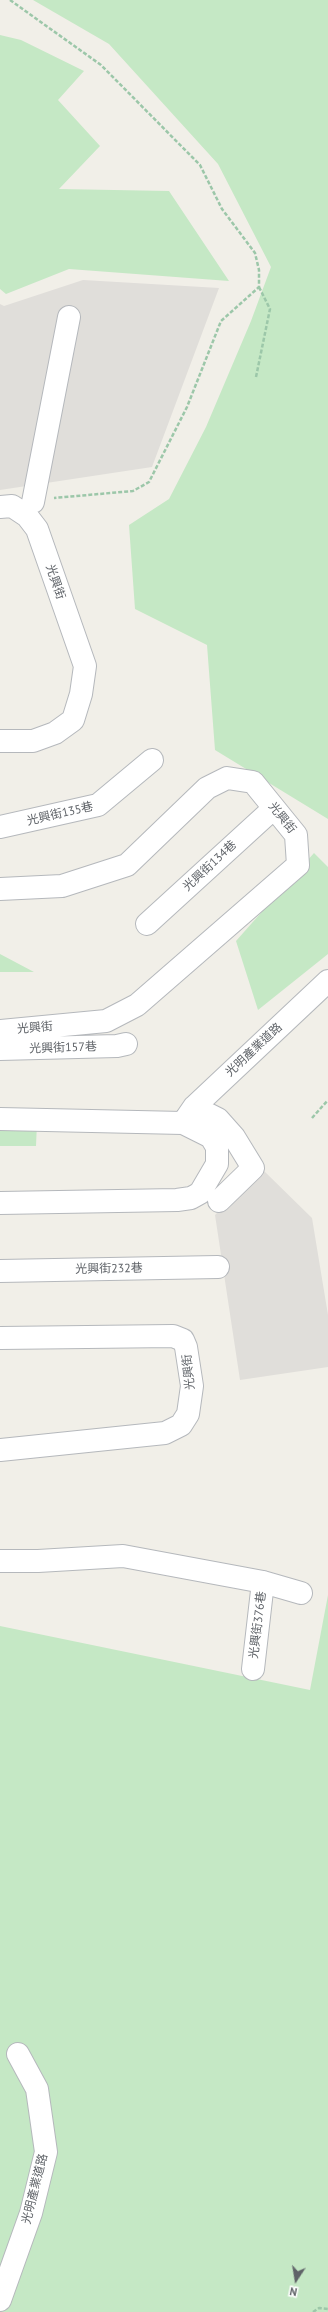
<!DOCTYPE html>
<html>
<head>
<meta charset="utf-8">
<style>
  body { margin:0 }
  #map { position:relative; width:328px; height:2312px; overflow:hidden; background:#f1efe8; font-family:"PT Sans",sans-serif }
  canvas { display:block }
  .north { position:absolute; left:276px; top:2260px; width:40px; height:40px; -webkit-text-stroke:3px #fff; paint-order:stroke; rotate:192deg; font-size:11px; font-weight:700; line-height:16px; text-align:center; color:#5f6368 }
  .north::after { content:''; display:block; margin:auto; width:14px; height:18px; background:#5f6368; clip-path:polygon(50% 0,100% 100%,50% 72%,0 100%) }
</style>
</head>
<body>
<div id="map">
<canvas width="328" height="2312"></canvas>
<div class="north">N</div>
</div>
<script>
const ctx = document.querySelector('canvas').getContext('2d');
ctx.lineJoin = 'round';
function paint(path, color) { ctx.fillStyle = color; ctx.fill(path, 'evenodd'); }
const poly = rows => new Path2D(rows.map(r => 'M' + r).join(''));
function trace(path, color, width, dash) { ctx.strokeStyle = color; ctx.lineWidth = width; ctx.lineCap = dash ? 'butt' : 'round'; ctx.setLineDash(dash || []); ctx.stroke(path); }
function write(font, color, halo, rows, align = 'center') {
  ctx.font = font + ' "PT Sans","Noto Sans TC",sans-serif'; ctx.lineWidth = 3; ctx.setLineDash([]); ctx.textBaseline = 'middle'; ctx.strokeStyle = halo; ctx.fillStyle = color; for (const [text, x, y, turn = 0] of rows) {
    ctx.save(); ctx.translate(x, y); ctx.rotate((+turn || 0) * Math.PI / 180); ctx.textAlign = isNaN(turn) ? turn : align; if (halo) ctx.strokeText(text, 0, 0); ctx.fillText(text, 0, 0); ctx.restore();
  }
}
const industrial = poly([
  [83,280,219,288,152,467,0,490,0,304,4,306],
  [262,1169,312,1218,328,1315,328,1367,240,1380,215,1215]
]);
const green = poly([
  [33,0,328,0,328,819,215,750,207,645,135,609,129,525,169,499,206,427,251,321,271,267,218,164,109,44],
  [0,35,21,40,84,71,58,100,100,146,59,189,169,191,229,281,69,269,6,294,0,289],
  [314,853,328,867,328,954,258,1010,236,941],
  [0,954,34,972,0,972],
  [0,1123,37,1123,36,1146,0,1146],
  [328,1595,328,2312,0,2312,0,1626,310,1690]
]);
const path = poly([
  [10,0,101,65,200,165,222,209,255,253,259,270,259,287,221,321,187,407,149,482,133,491,54,498],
  [256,377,270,309,259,287],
  [312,1118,328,1100],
  [313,2312,319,2308,328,2309]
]);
const minor = poly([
  [33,502,69,317],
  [0,507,12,506,27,516,37,529,85,666,81,694,73,720,55,733,33,741,0,741],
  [0,827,98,805,152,760],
  [0,889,62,886,127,865,207,788,227,778,253,782,296,835,298,865,137,1005,106,1021,0,1031],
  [147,924,274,808],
  [0,1049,117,1046,126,1044],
  [194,1107,218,1119,234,1137,253,1168,219,1201],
  [0,1119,183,1123,211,1137,217,1147,217,1164,200,1193,191,1198,177,1200,0,1203],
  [183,1123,194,1107,328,981],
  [0,1271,218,1267],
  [0,1338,173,1336,183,1340,186,1347,192,1386,188,1414,181,1425,165,1433,0,1450],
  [0,1561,38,1561,123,1556,263,1582,301,1593],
  [253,1669,263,1582],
  [0,2300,31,2213,46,2152,37,2089,18,2054]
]);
const streetNames = [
  ["光興街",55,582,71],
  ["光興街135巷",60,814,-13],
  ["光興街",282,818,51],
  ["光興街134巷",210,866,-43],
  ["光興街",35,1028,-5],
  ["光興街157巷",63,1048,-2],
  ["光明產業道路",254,1050,-43],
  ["光興街232巷",109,1269,-1],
  ["光興街",189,1372,-96],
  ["光興街376巷",258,1625,-83],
  ["光明產業道路",35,2189,-76]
];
paint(industrial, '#e0deda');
paint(green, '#c5e8c5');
trace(minor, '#b5b8bc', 24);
trace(path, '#9cc7a9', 2.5, [4, 2]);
trace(minor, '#fff', 22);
write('12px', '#5f6368', '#fff', streetNames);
</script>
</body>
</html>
